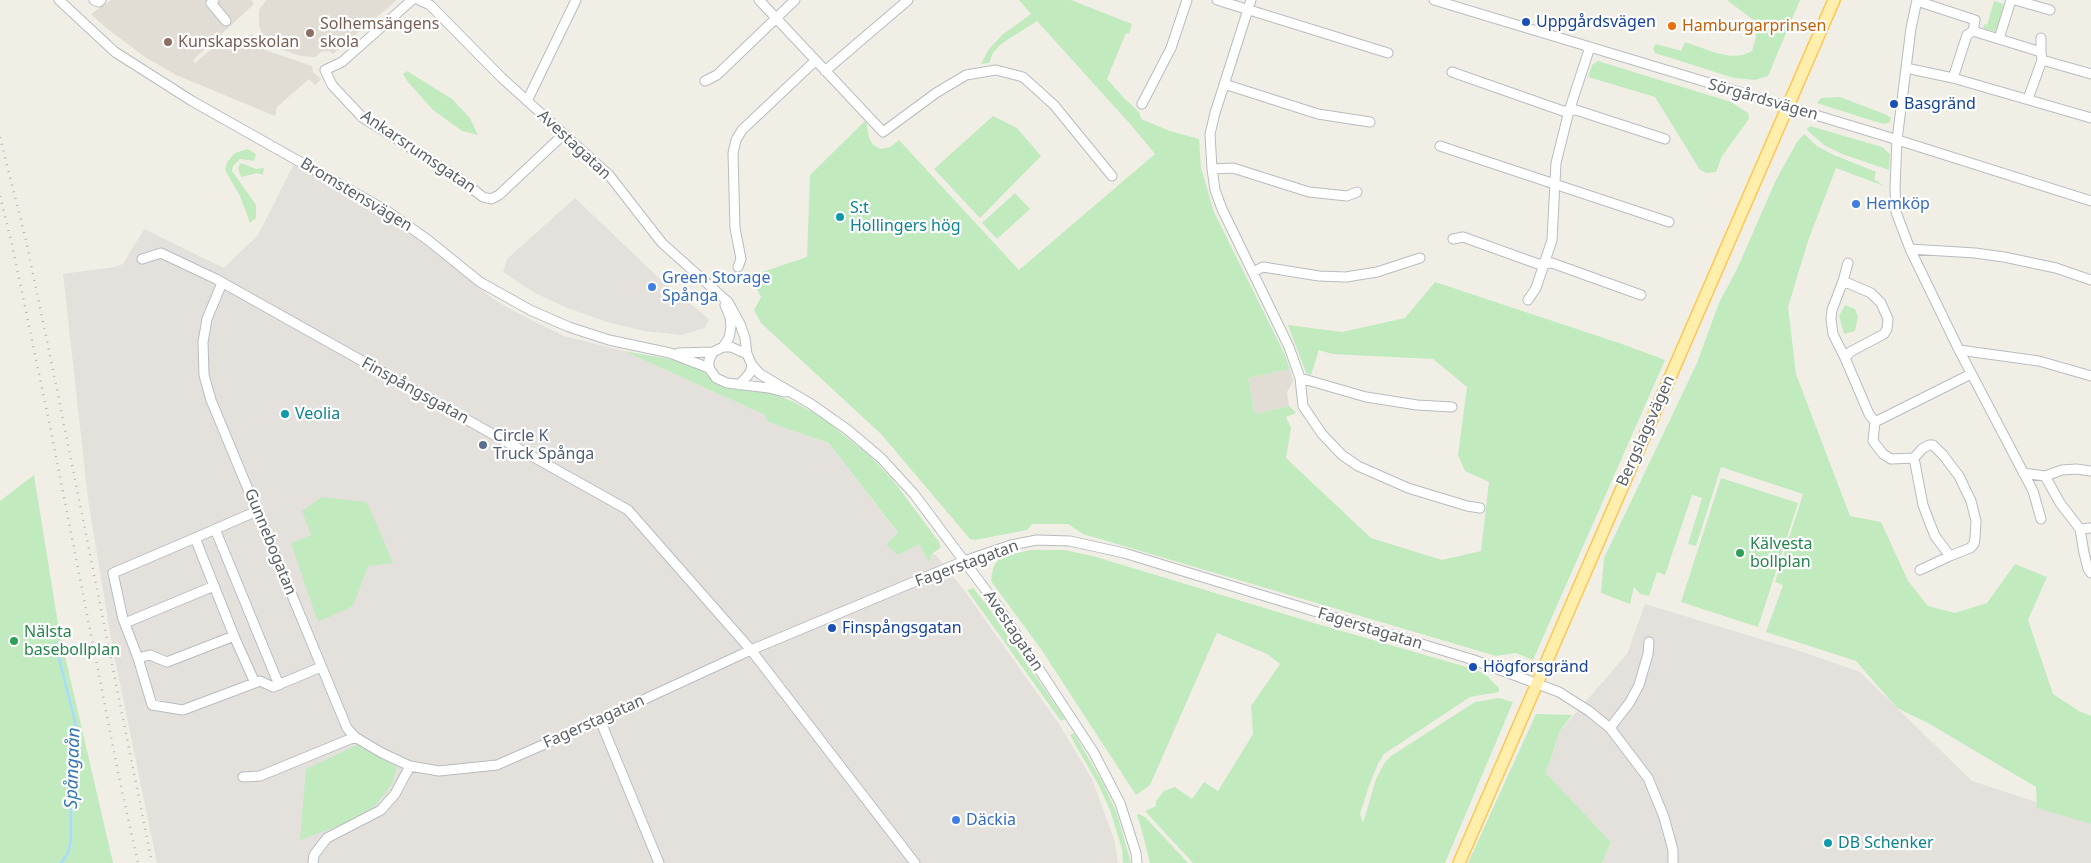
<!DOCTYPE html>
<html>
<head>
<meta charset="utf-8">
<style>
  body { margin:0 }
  canvas { display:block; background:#f1eee5 }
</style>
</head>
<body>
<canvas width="2091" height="863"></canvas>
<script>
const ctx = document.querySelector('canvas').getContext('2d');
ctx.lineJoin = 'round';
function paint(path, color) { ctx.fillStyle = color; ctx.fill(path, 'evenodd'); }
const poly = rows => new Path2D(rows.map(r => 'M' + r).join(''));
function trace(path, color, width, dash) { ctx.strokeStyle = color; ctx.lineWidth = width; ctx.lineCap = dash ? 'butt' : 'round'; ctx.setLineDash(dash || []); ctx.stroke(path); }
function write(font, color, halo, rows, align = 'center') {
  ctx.font = font + ' "Noto Sans",sans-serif'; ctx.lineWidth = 4.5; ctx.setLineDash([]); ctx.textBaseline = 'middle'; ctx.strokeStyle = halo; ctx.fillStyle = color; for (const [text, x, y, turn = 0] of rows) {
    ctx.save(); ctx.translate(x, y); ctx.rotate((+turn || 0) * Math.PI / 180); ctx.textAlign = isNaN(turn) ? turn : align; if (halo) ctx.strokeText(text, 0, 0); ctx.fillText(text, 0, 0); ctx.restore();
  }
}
const industrial = poly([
  [294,164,375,209,410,233,496,301,527,318,564,336,624,351,765,415,768,422,829,443,898,534,886,544,919,544,929,563,932,554,936,555,964,590,1059,724,1092,779,1114,839,1118,863,157,863,112,645,88,499,63,274,114,267,123,264,144,229,224,268,258,235],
  [575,198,659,278,709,319,705,328,681,335,644,331,607,322,565,307,535,293,503,272,507,259],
  [1645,604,1800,651,1860,672,1972,781,2091,820,2091,863,1602,863,1611,842,1546,773,1560,731,1627,654]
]);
const education = poly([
  [111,0,251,0,254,4,193,60,195,63,226,36,238,50,241,43,252,34,265,50,312,66,313,72,321,79,315,85,309,79,277,107,275,116,176,75,145,57,105,27,91,14],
  [266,0,397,0,333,54,329,51,321,52,315,57,301,56,271,46,263,38,259,24,259,10],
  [1290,369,1293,381,1287,392,1289,406,1255,414,1248,378]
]);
const green = poly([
  [1019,0,1071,0,1132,24,1129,34,1126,33,1107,79,1124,98,1139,112,1141,119,1170,131,1199,139,1201,168,1214,212,1285,355,1290,369,1248,378,1255,414,1289,406,1296,413,1286,417,1291,428,1286,458,1371,538,1442,560,1481,551,1489,482,1465,471,1458,455,1467,387,1433,359,1332,354,1319,350,1311,375,1306,373,1288,325,1342,332,1405,318,1435,282,1622,344,1665,360,1533,660,1516,653,1496,656,1083,534,1068,524,1032,524,1027,530,975,540,970,539,881,434,761,323,754,310,761,297,750,276,807,257,810,175,866,120,869,138,873,145,881,149,890,147,899,140,1019,270,1155,154,1131,125,1037,21,1001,44,993,53,989,63,981,64,989,49,1002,35,1031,14],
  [1727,0,1800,0,1768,76,1755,80,1734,78,1655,53,1653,48,1656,44,1681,51,1685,42,1716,53,1731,56,1743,55,1752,51,1756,37,1756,22],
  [1994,1,2004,4,1996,32,1983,28,1984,24,1987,25],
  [1598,61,1731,102,1748,113,1749,119,1722,156,1716,172,1707,173,1700,170,1655,97,1588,77,1592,65],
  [407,71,452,99,470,118,478,135,462,131,433,110,408,82,403,74],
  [1840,97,1887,115,1891,118,1889,123,1884,124,1870,120,1817,103,1821,98],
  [993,116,1017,128,1041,156,980,218,934,169],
  [1810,126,1882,147,1890,154,1889,170,1842,154,1824,145,1809,132,1807,129],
  [1804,134,1817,146,1834,155,1876,172,1874,179,1884,186,1836,168,1808,241,1788,307,1796,374,1850,516,1881,522,1908,581,1928,606,1955,613,1987,603,2015,564,2047,577,2028,620,2053,694,2079,711,2091,716,2091,824,2037,808,2036,787,1928,723,1897,708,1856,661,1766,632,1783,585,1775,582,1803,494,1721,467,1696,546,1688,544,1702,498,1692,495,1665,575,1657,572,1649,596,1640,594,1634,587,1630,604,1601,593,1604,558,1697,363,1719,303,1737,269,1776,180,1797,142],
  [248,149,256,154,254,161,240,159,233,166,232,171,256,205,256,218,250,223,240,196,225,170,227,162,235,153],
  [241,163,256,169,264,168,263,175,257,173,241,177,238,168],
  [1015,193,1030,209,997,239,982,223],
  [1845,305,1855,309,1858,317,1855,331,1844,334,1839,316],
  [624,351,697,364,714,383,723,387,766,392,792,401,820,416,869,455,892,479,939,542,941,547,932,554,929,563,919,544,898,555,886,544,898,533,829,443,768,422,765,415],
  [34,475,59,630,113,863,0,863,0,501],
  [1721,478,1798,503,1758,627,1681,602],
  [322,497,367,502,393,563,368,566,353,606,318,622,291,543,311,535,302,511],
  [1030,550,1064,550,1093,556,1314,623,1477,670,1486,675,1499,688,1499,692,1470,697,1384,754,1378,764,1370,783,1360,814,1363,823,1376,779,1385,762,1391,756,1475,702,1499,698,1513,702,1445,863,1193,863,1145,811,1156,806,1156,801,1164,791,1175,787,1192,799,1204,782,1218,791,1253,734,1251,706,1280,664,1267,654,1217,633,1150,785,1136,795,1041,649,991,581,993,568,1000,557],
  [973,588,986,604,1065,719,1061,721,967,590],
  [1536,714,1572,715,1560,731,1546,773,1611,842,1602,863,1468,863],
  [1074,733,1104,785,1117,814,1131,863,1123,863,1122,849,1110,810,1099,786,1070,735],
  [357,745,397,767,392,784,375,806,341,825,300,840,306,769],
  [1139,814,1145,817,1188,863,1150,863,1142,831,1137,815]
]);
const stream = poly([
  [55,643,75,721,77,750,71,786,71,840,68,853,61,863]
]);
const minor = poly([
  [59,0,115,52,192,101,387,211,428,240,480,282,530,310,569,327,609,340,670,353,709,368],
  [94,0,99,2,101,0],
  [214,0,211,3,226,21],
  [412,0,342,62,325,70,332,85,362,117,458,178,483,197,491,199,499,195,564,134],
  [419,0,430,5,502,78,609,175,662,243,728,302,740,324,745,338,747,354,752,365,760,374,811,404,848,430,881,458,914,494,997,605,1094,753,1120,803,1136,853,1137,863],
  [759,0,883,132,936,93,966,75,996,70,1023,77,1054,105,1112,176],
  [1217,0,1388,53],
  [1251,0,1215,113,1210,134,1212,169,1215,190,1222,209,1289,347,1300,378,1303,406,1322,434,1342,455,1358,466,1408,488,1467,506,1480,508],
  [1434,0,1885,136,2091,201],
  [1917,0,1911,28,1897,140,1895,188,1896,212,1910,249,1959,350,2033,491,2041,519],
  [2015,0,2050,10],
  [1917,1,1975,20,1973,31,2041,52,2042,60,2091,74],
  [1999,39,2011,0],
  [2041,52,2041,38],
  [1906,68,1953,78,2091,118],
  [825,71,908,0],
  [1452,72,1563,111,1576,110,1665,139],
  [1953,78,1967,35,1973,31],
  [705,81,717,75,795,0],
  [1224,84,1318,114,1370,122],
  [2028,99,2042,60],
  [527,101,576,0],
  [1142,104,1171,48,1187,0],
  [1440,146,1669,222],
  [1212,169,1233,168,1309,192,1347,196,1357,192],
  [1453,239,1463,237,1538,264,1552,263,1641,295],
  [1910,249,1975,253,2004,257,2056,268,2091,280],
  [142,259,161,253,216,279,628,510,751,650,915,863],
  [738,267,741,259,735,228,733,153,736,140,742,130,815,61],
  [1253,272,1263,267,1319,276,1346,277,1377,272,1420,258],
  [1843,281,1848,263],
  [222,283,207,319,203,342,204,375,211,400,347,728,355,737,382,753,410,766,439,771,497,765,595,722,751,650,964,561,1011,545,1037,540,1070,541,1124,553,1474,660,1559,692,1589,711,1610,728,1648,778,1664,817,1673,850,1673,863],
  [1528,300,1536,288,1552,240,1556,163,1569,111,1590,47],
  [723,347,729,338,731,327,730,317,725,305],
  [1959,350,2039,361,2091,376],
  [678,353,713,352],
  [747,354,731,347,723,347,713,352,709,360,709,368,716,378,727,383,769,388,784,392],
  [1845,358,1833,334,1831,319,1832,310,1843,281,1871,293,1881,303,1888,319,1887,329,1884,334,1850,352,1845,358,1869,414,1875,422,1873,441,1883,454,1891,459,1914,458,1923,505,1929,521,1935,536,1950,556,1970,548,1974,544,1975,538,1976,521,1971,501,1959,476,1943,455,1933,445,1929,445,1922,449,1914,458],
  [1300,378,1366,397,1417,405,1452,407],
  [739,385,750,373,752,365],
  [1875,422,1971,374],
  [2023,473,2045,476,2060,503,2080,529,2084,553,2088,569,2091,573],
  [2045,476,2062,470,2076,469,2091,471],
  [215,529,279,685],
  [2080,529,2091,528],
  [195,538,257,511],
  [1920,570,1950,556],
  [125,623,214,586],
  [138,658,123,619,113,573,195,538,234,636],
  [255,683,234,636,167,662,150,655,138,658,152,705,183,710,260,681,273,687,321,667],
  [600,720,659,863],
  [1610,728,1630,702,1639,685,1648,654,1649,642],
  [243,777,260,776,355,737],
  [313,863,314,855,327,838,381,810,395,794,410,766]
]);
const major = poly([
  [1459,863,1834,0]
]);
const rail = poly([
  [0,137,25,236,51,360,152,863],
  [0,196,11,240,51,431,120,782,138,863]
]);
const markers = [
  [1526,22,5,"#1a4fb4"],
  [1672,26,5,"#e8710a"],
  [310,33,5,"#8d6e63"],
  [168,42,5,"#8d6e63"],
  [1894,104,5,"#1a4fb4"],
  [1856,204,5,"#3f7fe0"],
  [840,217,5,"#0f9aa8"],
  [652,287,5,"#3f7fe0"],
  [285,414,5,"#0f9aa8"],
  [483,445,5,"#5c6f8a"],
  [1740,553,5,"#2e9e5b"],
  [832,628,5,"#1a4fb4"],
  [14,641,5,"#2e9e5b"],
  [1473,667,5,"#1a4fb4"],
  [956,820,5,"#3f7fe0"],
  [1828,843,5,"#0f9aa8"]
];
const transitNames = [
  ["Uppgårdsvägen",1536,22],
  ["Basgränd",1904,104],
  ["Finspångsgatan",842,628],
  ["Högforsgränd",1483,667]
];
const educationNames = [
  ["Solhemsängens",320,24],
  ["skola",320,42],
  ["Kunskapsskolan",178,42]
];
const foodNames = [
  ["Hamburgarprinsen",1682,26]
];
const streetNames = [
  ["Sörgårdsvägen",1763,100,16],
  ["Avestagatan",574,145,43],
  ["Ankarsrumsgatan",418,152,34],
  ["Bromstensvägen",356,195,31],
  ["Finspångsgatan",415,391,29],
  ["Bergslagsvägen",1646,431,-66],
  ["Gunnebogatan",270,542,68],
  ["Fagerstagatan",967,564,-20],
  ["Fagerstagatan",1370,629,17],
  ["Avestagatan",1013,631,56],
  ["Fagerstagatan",594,722,-24]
];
const shopNames = [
  ["Hemköp",1866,204],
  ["Green Storage",662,278],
  ["Spånga",662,296],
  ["Däckia",966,820]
];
const cultureNames = [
  ["S:t",850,208],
  ["Hollingers hög",850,226],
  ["Veolia",295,414],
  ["DB Schenker",1838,843]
];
const serviceNames = [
  ["Circle K",493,436],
  ["Truck Spånga",493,454]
];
const leisureNames = [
  ["Kälvesta",1750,544],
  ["bollplan",1750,562],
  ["Nälsta",24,632],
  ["basebollplan",24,650]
];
const waterNames = [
  ["Spångaån",73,768,-88]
];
paint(industrial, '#e4e1dd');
paint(education, '#e1ddd4');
paint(green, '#c1ebbf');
trace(stream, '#a7dcff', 2.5);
trace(minor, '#b8bcc0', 11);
trace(major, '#ffc750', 14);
trace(minor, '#fff', 9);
trace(major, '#ffeeac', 11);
trace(rail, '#b6b7b8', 2.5, [1, 6]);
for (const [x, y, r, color] of markers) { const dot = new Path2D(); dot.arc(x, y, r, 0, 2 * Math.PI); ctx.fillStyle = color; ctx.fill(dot); trace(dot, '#fff', 2); }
write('16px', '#164399', '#fff', transitNames, 'left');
write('16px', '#785e54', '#fff', educationNames, 'left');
write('16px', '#c56008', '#fff', foodNames, 'left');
write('16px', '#5d6267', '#fff', streetNames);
write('16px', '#366cbe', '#fff', shopNames, 'left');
write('16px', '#0d838f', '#fff', cultureNames, 'left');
write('16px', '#4e5e75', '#fff', serviceNames, 'left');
write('16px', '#27864d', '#fff', leisureNames, 'left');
write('italic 18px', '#3678b3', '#fff', waterNames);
</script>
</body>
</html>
